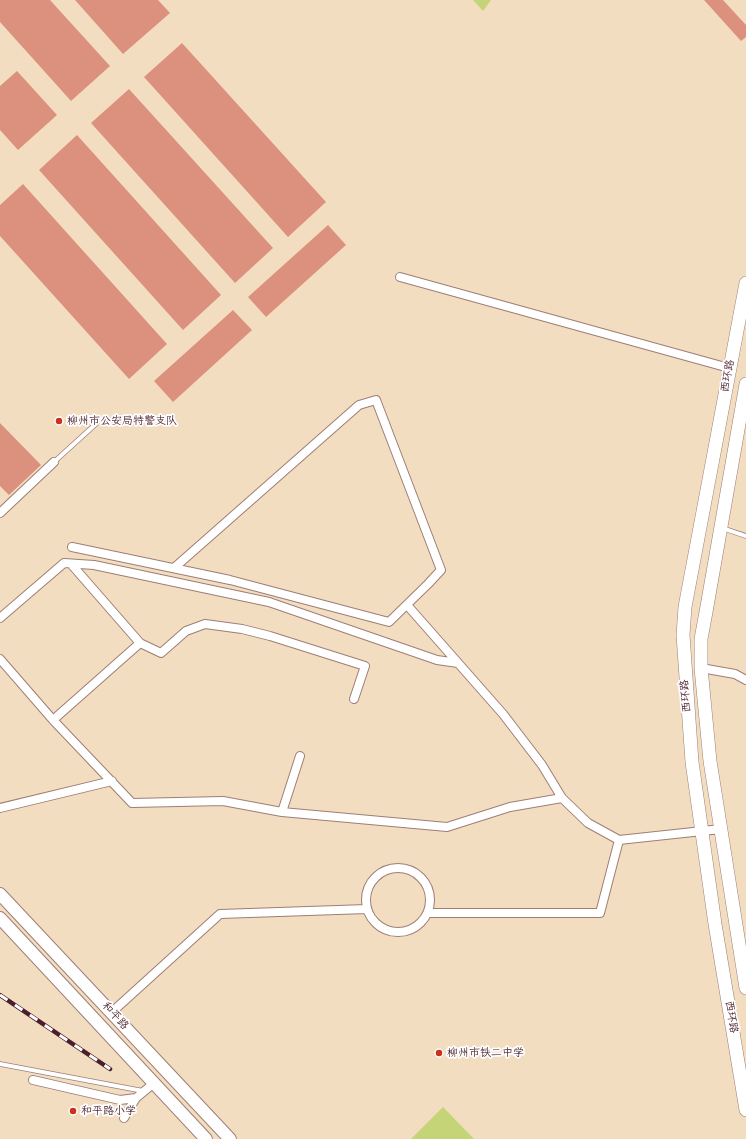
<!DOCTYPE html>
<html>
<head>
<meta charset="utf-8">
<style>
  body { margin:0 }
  canvas { display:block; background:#f3ddc0 }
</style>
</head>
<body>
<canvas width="746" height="1139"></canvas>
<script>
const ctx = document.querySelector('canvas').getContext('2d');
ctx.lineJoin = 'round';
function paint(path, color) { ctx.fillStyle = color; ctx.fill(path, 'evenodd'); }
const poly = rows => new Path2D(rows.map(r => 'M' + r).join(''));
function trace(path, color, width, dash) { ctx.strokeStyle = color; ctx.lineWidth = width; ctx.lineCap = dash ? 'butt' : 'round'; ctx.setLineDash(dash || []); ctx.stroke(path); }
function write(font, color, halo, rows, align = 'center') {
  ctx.font = font + ' "Balsamiq Sans","LXGW WenKai TC",sans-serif'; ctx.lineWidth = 3.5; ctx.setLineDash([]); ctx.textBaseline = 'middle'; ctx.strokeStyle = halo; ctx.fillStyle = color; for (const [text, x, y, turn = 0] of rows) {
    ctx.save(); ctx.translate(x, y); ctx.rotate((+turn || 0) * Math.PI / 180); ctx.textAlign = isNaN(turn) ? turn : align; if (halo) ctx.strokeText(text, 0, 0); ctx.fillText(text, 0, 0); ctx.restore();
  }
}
const green = poly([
  [473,0,491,0,483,11],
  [443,1107,474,1139,411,1139]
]);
const building = poly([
  [0,0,50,0,110,66,71,101,0,22],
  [75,0,158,0,170,13,123,54],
  [704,0,723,0,746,25,746,37,741,41],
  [182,43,326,202,288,237,144,77],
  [17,71,57,115,18,150,0,130,0,86],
  [129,89,273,248,235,283,91,123],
  [77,135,221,295,183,330,39,170],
  [23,184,167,344,129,379,0,236,0,205],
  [328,225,346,245,266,317,248,297],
  [233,310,252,330,173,402,154,381],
  [0,423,41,465,9,495,0,486]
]);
const lane = poly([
  [54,462,98,422],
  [722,528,746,536],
  [0,1064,143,1091]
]);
const street = poly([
  [400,277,729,368],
  [0,513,54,462],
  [72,547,230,580,389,622,428,584,441,570,376,400,359,405,174,568],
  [72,565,140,643,161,653,186,631,205,624,242,629,270,636,365,666,354,699],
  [407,605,503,714,542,765,562,798,588,823,619,840,721,829],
  [0,618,64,563,94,565,269,602,437,660,458,663],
  [0,659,53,720,132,803,223,801,282,812,447,827,510,807,562,798],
  [701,668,735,674,746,680],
  [53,720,140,643],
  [0,808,112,781],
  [282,812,300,756],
  '366 900a32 32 0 1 1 64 0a32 32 0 1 1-64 0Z',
  [428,913,600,913,619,840],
  [112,1012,220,914,367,909],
  [33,1080,120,1100,136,1098,154,1083],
  [124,1118,136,1098]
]);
const secondary = poly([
  [0,894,230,1139],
  [0,918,206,1139]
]);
const primary = poly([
  [746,283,685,607,683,635,692,762,715,924,746,1110],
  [746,384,706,612,701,639,701,668,710,761,746,988]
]);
const rail = poly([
  [0,995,110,1069]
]);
const markers = [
  [59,421,4,"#c8321e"],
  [439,1053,4,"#c8321e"],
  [73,1111,4,"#c8321e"]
];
const streetNames = [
  ["西环路",728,376,-80],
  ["西环路",686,696,-95],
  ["和平路",115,1016,47],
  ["西环路",731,1017,81]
];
const poiNames = [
  ["柳州市公安局特警支队",67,421],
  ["柳州市铁二中学",447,1053],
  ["和平路小学",81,1111]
];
paint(green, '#c4d476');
paint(building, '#dc917e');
trace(lane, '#9e7e76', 5.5);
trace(street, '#9e7e76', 10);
trace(secondary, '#9e7e76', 14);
trace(primary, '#9e7e76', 14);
trace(lane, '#fff', 4);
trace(street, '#fff', 8);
trace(secondary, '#fff', 12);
trace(primary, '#fff', 13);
trace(rail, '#4a1f2b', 4.5);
trace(rail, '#fff', 3, [9]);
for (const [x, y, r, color] of markers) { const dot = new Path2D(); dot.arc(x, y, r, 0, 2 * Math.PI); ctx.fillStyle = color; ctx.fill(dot); trace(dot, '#fff', 1.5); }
write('11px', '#4a1f2b', '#fff', streetNames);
write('11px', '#4a1f2b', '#fff', poiNames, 'left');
</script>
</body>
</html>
